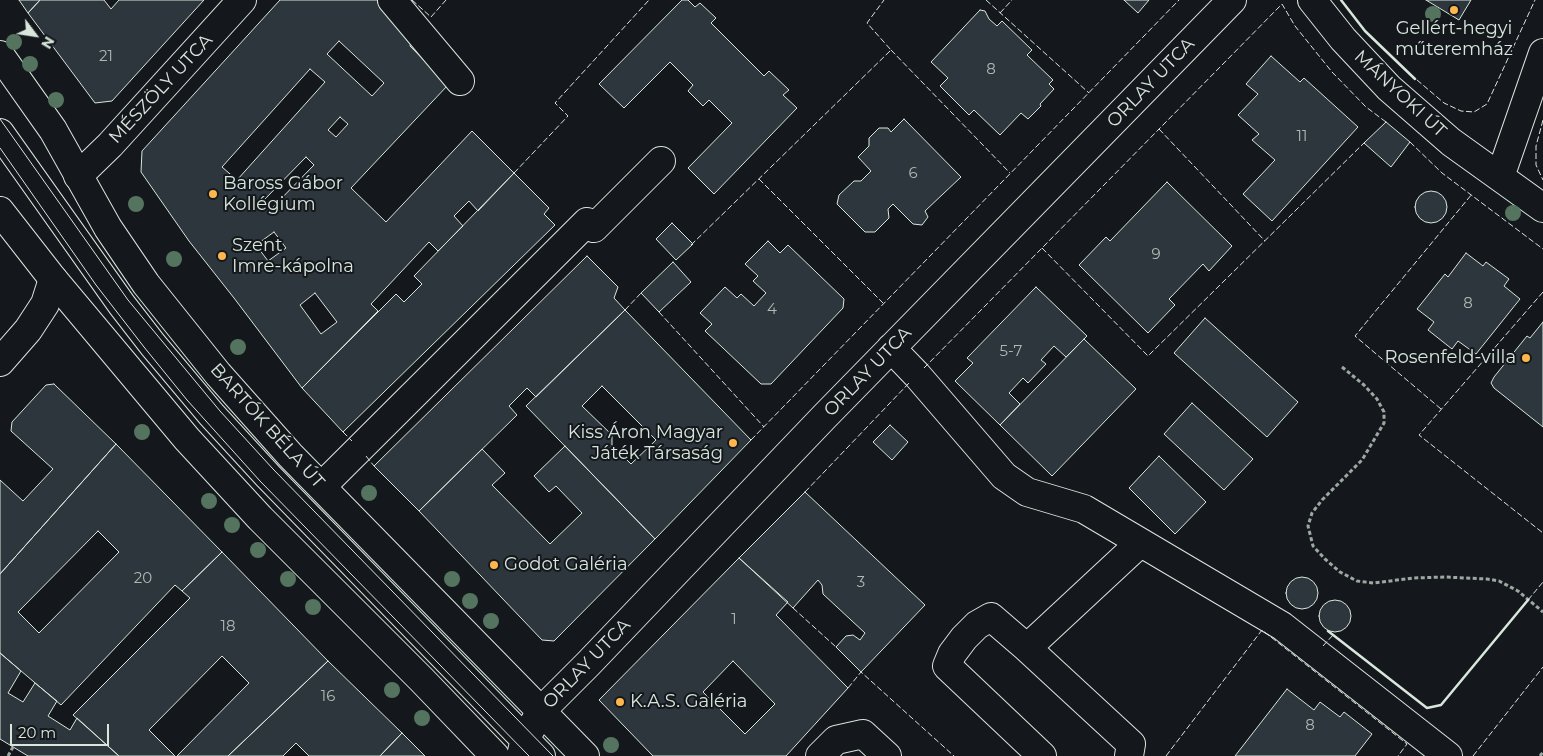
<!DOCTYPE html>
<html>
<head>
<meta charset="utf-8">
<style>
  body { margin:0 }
  #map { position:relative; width:1543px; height:756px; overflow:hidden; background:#14181c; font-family:Montserrat,sans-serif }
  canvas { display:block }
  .north { position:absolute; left:10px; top:10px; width:50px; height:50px; -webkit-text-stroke:4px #14181c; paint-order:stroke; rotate:121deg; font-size:14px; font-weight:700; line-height:20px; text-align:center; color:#d8e6dc }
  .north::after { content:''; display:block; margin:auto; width:18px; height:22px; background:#d8e6dc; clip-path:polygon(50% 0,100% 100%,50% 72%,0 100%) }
  .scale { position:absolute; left:10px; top:724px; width:99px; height:22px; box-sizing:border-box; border:2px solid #d8e6dc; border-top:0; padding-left:6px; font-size:15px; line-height:18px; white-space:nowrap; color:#d8e6dc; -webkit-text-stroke:4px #14181c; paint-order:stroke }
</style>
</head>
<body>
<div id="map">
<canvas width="1543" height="756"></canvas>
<div class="north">N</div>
<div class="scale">20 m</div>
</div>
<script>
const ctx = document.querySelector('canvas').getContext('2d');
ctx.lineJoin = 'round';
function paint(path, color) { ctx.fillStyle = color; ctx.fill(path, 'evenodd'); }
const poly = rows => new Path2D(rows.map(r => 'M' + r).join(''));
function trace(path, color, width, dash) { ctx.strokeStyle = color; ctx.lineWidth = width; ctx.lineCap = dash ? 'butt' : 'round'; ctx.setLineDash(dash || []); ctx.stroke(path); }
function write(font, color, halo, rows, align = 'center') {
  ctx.font = font + ' Montserrat,sans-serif'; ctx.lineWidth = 4; ctx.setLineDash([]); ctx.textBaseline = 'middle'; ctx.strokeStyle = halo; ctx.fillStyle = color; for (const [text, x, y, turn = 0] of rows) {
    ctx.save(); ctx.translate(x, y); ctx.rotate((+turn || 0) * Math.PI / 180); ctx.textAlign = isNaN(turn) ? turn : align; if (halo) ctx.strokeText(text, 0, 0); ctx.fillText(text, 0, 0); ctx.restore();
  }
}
const building = poly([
  [19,0,40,0,28,13,19,0],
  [40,0,104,0,111,9,119,0,204,0,112,101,95,103,28,13,40,0],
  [280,0,379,0,377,2,412,36,410,46,448,85,351,188,386,222,472,131,514,173,478,211,469,201,454,216,463,226,438,251,429,242,371,304,378,311,302,388,234,298,189,241,141,172,142,151,280,0],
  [339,41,384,83,372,96,327,54,339,41],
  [310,69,325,82,237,180,222,167,310,69],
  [340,117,348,124,336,137,328,130,340,117],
  [306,157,314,165,272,208,264,200,306,157],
  [274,232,286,248,268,261,256,245,274,232],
  [315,293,337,322,321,334,300,305,315,293],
  [682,0,688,0,695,7,700,3,716,18,711,23,764,76,769,71,789,90,783,95,797,108,714,194,688,168,732,123,709,100,703,106,688,91,693,85,670,62,624,108,599,84,682,0],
  [1124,0,1149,0,1138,13,1124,0],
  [1426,0,1471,0,1459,20,1426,0],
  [980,10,985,11,989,19,997,26,1002,21,1032,50,1027,55,1053,80,1049,84,1054,89,1040,104,1041,106,1028,119,1021,113,1000,135,974,110,969,115,940,86,948,78,931,62,980,10],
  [1271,56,1300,82,1304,78,1358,127,1272,221,1243,194,1275,160,1252,140,1259,134,1238,115,1258,94,1246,84,1271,56],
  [904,119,961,177,925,211,928,217,922,225,913,224,893,204,888,209,889,218,875,232,865,232,837,204,839,195,854,181,861,181,871,171,858,157,869,146,869,138,879,128,888,128,891,132,904,119],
  [1386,122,1410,142,1391,167,1364,143,1386,122],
  [514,173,549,208,544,214,555,225,343,432,302,388,396,294,404,302,422,284,414,276,514,173],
  [1167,182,1232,246,1209,271,1203,264,1169,299,1175,305,1148,333,1079,265,1106,237,1110,241,1167,182],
  '1415 207a16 16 0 1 1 32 0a16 16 0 1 1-32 0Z',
  [672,223,693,244,676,260,656,239,672,223],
  [768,241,780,253,788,245,844,299,843,308,771,384,761,384,705,331,712,324,700,313,725,287,737,298,741,294,754,306,766,293,753,281,758,276,745,264,768,241],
  [1466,253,1483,266,1486,262,1509,279,1504,286,1520,299,1476,354,1458,341,1452,349,1428,330,1434,322,1417,309,1445,274,1448,277,1466,253],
  [587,256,618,287,614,298,625,310,536,397,527,388,509,406,517,415,419,511,374,466,587,256],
  [673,262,691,282,659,312,641,293,673,262],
  [1036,287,1087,336,1066,357,1054,346,1041,360,1046,364,1028,383,1023,378,1009,393,1020,404,1000,425,955,381,973,363,967,358,1036,287],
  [625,310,751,440,655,539,526,406,625,310],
  [602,386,656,440,631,464,612,445,612,435,582,406,602,386],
  [1205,318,1298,402,1267,437,1174,353,1205,318],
  [1543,322,1543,427,1494,388,1491,383,1494,377,1527,336,1530,338,1543,322],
  [1084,339,1136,389,1052,476,1000,425,1084,339],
  [54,384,116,444,0,574,0,480,23,501,53,469,11,431,12,422,46,385,54,384],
  [1192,403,1253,459,1224,490,1164,434,1192,403],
  [890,425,908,442,892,460,873,442,890,425],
  [116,444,222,552,182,591,175,585,61,705,0,653,0,574,116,444],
  [98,531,119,552,39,633,18,612,98,531],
  [565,446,655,539,554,641,542,640,419,511,482,449,505,473,492,485,550,544,582,513,556,486,549,492,534,476,565,446],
  [1159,456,1206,502,1175,534,1129,488,1159,456],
  [805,492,925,605,861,672,836,647,846,636,853,635,860,640,865,633,823,594,822,585,818,580,793,608,739,558,805,492],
  [222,552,328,661,228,756,177,756,249,683,222,656,149,730,175,756,119,756,73,715,190,598,182,591,222,552],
  [739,558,788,602,776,615,848,688,786,756,653,756,599,700,739,558],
  [733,661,775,704,745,734,703,692,733,661],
  '1286 593a16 16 0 1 1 32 0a16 16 0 1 1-32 0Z',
  '1319 616a16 16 0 1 1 32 0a16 16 0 1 1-32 0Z',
  [0,653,21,671,8,693,23,702,35,683,57,701,48,716,70,730,77,718,119,756,28,756,0,739,0,653],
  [328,661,402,733,380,756,309,756,296,743,283,756,228,756,328,661],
  [1287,689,1314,710,1320,702,1340,717,1344,712,1372,734,1355,756,1235,756,1287,689],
  [402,733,425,756,380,756,402,733]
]);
const path = poly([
  [1342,367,1364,385,1377,399,1384,412,1384,423,1362,460,1322,500,1312,513,1308,526,1313,546,1325,559,1340,572,1357,581,1374,583,1413,578,1445,577,1487,579,1499,581,1518,591,1543,612],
  [8,756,13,747],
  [1540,756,1543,752]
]);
const minor = poly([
  [392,0,460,81],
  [1312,0,1343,39,1389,88,1451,142,1543,208],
  [0,133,122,305,153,345,211,414,268,476,541,756],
  [78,176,110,145,242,0],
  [1500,177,1543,53],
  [891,348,917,375,1004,476,1027,492,1084,509,1282,626,1448,756],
  [0,362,28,330,45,304,53,279],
  [322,486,587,222,594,228,661,161],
  [1027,648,1140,543],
  [521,756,525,739,541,711,588,664,825,416,1232,0],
  [820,756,836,740,863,734,887,756],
  [1042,756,947,666,952,654,964,638,977,625,991,617,1027,648,1131,744,1129,756]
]);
const major = poly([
  [0,55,53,130,108,228,146,284,218,374,290,455,585,756],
  [0,211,53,279,187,439,260,518,422,680,495,756]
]);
const tram = poly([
  [0,119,128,300,220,411,273,469,553,756],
  [0,148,96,285,144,347,187,400,260,481,529,756]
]);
const fence = poly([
  [412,0,431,17,446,0],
  [986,0,1089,93],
  [1341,0,1365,31,1403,68,1444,103,1461,111,1474,112,1487,104,1535,0],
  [1000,13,1012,0],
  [891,50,1010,173],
  [1543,120,1536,146,1536,165,1543,180],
  [1159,129,1265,241],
  [1410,142,1442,173,1543,249],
  [514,173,568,116,555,103,649,0],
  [759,179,883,303],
  [691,245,891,50,867,23,884,0],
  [1042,248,1148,356,1366,141],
  [1543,292,1419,435,1543,533],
  [625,310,642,292],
  [659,312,764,427],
  [924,368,1282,4,1295,26,1332,72,1366,107,1386,122,1384,123],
  [1441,409,1355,336,1472,194],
  [343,432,352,441],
  [751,440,1179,0],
  [366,456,374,466],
  [805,492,910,382],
  [1528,600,1543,582],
  [793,608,836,647],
  [1323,646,1333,635],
  [848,688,861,672,954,756],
  [1166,756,1262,630,1407,744,1398,756],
  [1473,756,1543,667]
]);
const wall = poly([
  [1341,0,1365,31,1415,79],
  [1328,631,1427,708,1441,705,1528,600]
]);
const trees = [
  [1433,14],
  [14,42],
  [30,64],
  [56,100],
  [136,204],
  [1513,213],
  [174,259],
  [238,347],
  [142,432],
  [369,493],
  [209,501],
  [232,525],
  [258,550],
  [288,579],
  [452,579],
  [470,601],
  [313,607],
  [491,621],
  [392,690],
  [422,718],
  [611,745]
];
const markers = [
  [1454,10,5,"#ffb74d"],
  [213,194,5,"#ffb74d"],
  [222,256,5,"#ffb74d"],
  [1526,358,5,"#ffb74d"],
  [733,443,5,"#ffb74d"],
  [494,565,5,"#ffb74d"],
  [620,702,5,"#ffb74d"]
];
const numberNames = [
  ["21",106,57],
  ["8",991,70],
  ["11",1302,137],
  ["6",913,174],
  ["9",1156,255],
  ["8",1468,304],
  ["4",772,310],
  ["5-7",1011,352],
  ["20",143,579],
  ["3",861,583],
  ["1",734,620],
  ["18",228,627],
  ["16",328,697],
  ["8",1310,726]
];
const poiNames = [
  ["Gellért-hegyi",1454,29,"center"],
  ["műteremház",1454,50,"center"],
  ["Baross Gábor",223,184],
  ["Kollégium",223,205],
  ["Szent",232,246],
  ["Imre-kápolna",232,267],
  ["Rosenfeld-villa",1516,358,"right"],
  ["Kiss Áron Magyar",723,433,"right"],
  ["Játék Társaság",723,454,"right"],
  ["Godot Galéria",504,565],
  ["K.A.S. Galéria",630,702]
];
const streetNames = [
  ["ORLAY UTCA",1151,83,-46],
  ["MÉSZÖLY UTCA",161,89,-47],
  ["MÁNYOKI ÚT",1400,94,43],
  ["ORLAY UTCA",868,372,-46],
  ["BARTÓK BÉLA ÚT",267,426,48],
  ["ORLAY UTCA",587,664,-46]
];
paint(building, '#2c363c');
trace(building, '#d8e6dc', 1);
trace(minor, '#d8e6dc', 30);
trace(major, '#d8e6dc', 30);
trace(path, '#9da8a2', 3, [4, 2.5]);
trace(minor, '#14181c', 28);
trace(major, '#14181c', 28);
trace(tram, '#d8e6dc', 1);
trace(fence, '#d8e6dc', 1, [6, 2.5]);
trace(wall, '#d8e6dc', 2.5);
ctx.fillStyle = '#55745f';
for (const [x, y] of trees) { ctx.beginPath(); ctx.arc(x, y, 8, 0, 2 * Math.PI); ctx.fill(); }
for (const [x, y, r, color] of markers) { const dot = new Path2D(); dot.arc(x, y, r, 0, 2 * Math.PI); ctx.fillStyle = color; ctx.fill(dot); trace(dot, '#14181c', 2); }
write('15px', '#adbab4', null, numberNames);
write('18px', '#d8e6dc', '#14181c', poiNames, 'left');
write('18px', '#d8e6dc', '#14181c', streetNames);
</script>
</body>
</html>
